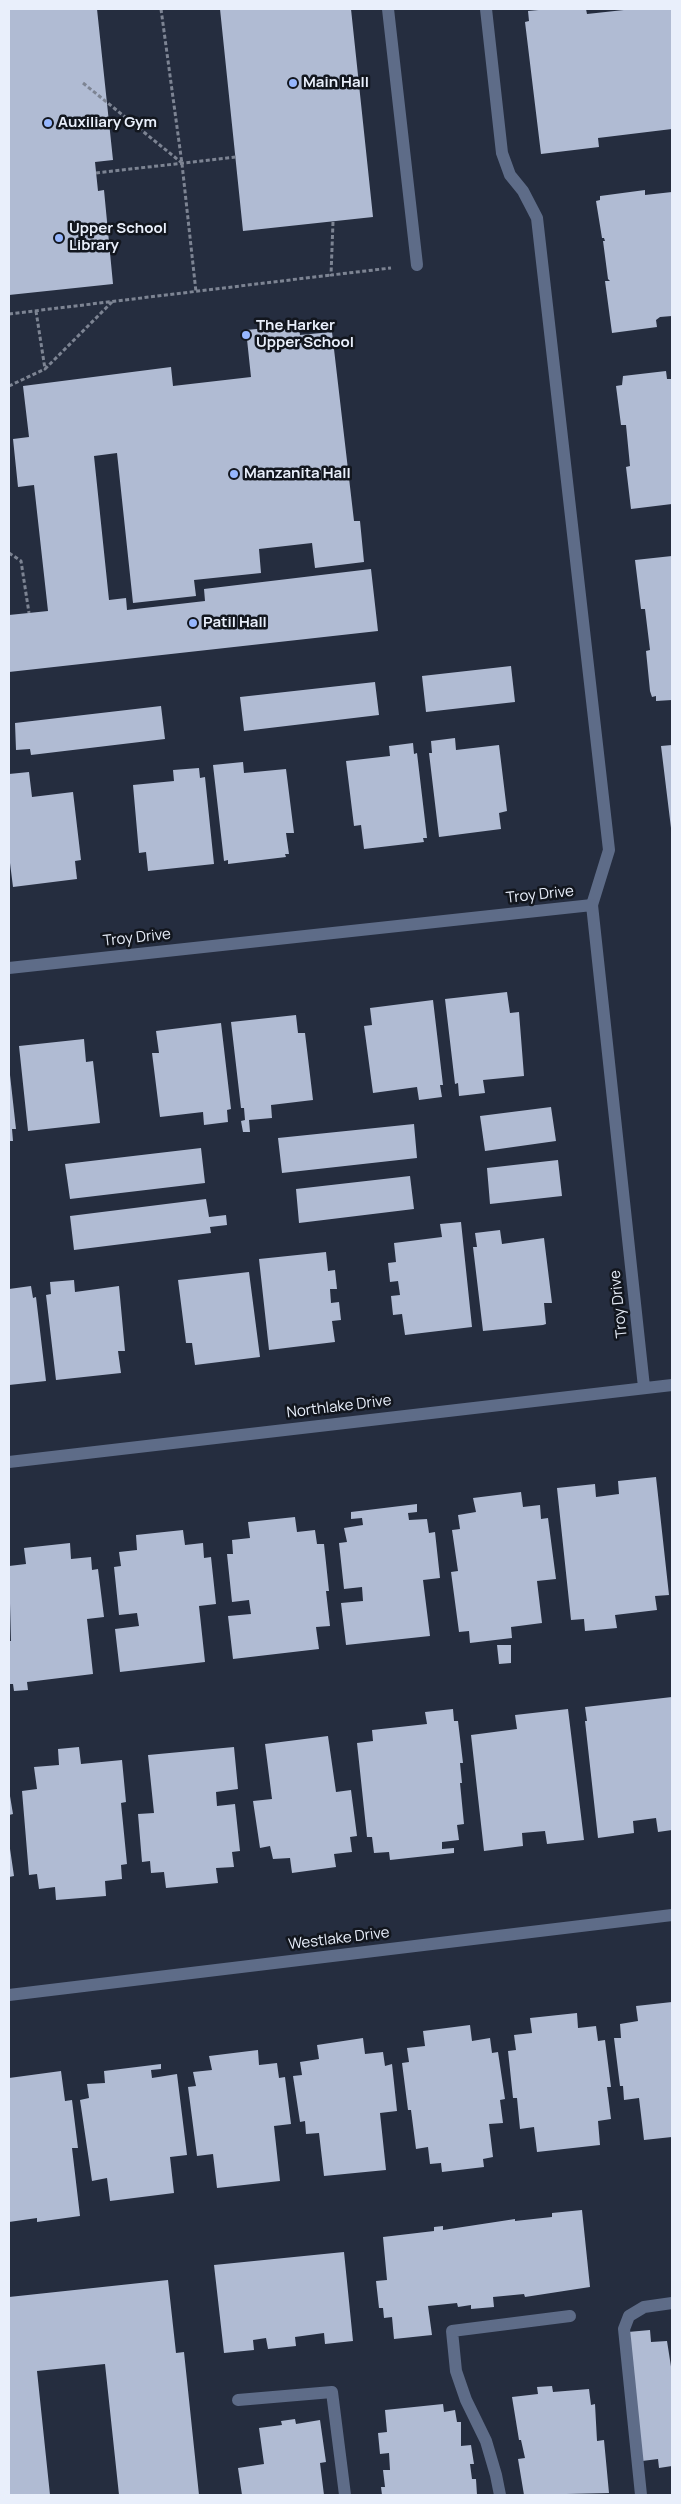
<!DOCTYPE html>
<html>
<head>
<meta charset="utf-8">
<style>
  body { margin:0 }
  #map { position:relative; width:681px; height:2504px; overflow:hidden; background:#252d3f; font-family:Manrope,sans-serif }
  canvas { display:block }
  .frame { position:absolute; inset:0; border:10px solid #e9effb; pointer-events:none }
</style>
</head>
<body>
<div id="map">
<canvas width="681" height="2504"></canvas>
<div class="frame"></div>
</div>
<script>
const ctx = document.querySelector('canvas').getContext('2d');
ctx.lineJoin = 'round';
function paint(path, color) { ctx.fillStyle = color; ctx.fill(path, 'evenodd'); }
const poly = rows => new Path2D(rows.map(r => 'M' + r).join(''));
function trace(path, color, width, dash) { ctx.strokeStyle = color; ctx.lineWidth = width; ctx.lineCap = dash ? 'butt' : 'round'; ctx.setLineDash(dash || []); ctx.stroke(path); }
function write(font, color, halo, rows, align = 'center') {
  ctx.font = font + ' Manrope,sans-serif'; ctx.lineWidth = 5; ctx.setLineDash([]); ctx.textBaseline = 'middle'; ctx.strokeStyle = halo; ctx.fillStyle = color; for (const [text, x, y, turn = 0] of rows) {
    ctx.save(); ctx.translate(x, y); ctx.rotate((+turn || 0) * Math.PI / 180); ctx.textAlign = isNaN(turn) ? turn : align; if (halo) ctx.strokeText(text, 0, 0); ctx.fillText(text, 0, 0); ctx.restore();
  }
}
const building = poly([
  [9,9,97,9,113,160,95,162,98,191,104,190,113,284,9,295],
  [220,9,351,9,373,217,243,231],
  [549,9,586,9,587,14,633,9,672,9,672,129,598,138,599,147,541,154,525,22,529,21,528,11],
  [645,190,645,195,672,192,672,316,660,317,656,320,657,327,612,333,605,281,610,281,608,279,603,241,605,241,604,238,602,238,596,201,600,200,600,196],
  [299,325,300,335,332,332,354,521,360,521,364,562,315,568,312,543,259,549,261,573,194,580,196,596,133,603,117,453,94,456,109,600,126,598,127,610,205,601,204,589,371,569,378,631,9,672,9,615,48,611,34,485,18,487,13,439,29,437,23,386,171,367,173,386,251,377,246,330],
  [666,371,667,379,672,379,672,504,631,509,626,467,630,466,626,425,621,425,616,386,622,385,623,376],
  [672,556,672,700,656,701,656,696,652,697,650,691,646,651,650,650,645,609,641,609,635,560],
  [511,666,515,702,426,712,422,676],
  [375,682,379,715,244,731,240,697],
  [161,706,165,739,31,755,30,749,16,750,15,723],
  [455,738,456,750,499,745,507,811,499,813,501,829,439,837,429,753,432,753,431,741],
  [413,743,414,754,417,753,427,838,423,838,424,842,364,849,361,825,354,826,346,761,390,756,389,746],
  [672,745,672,828,671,828,661,746],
  [243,762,244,773,286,769,294,833,286,833,289,854,285,854,286,857,228,864,228,860,224,861,213,765],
  [199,768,200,778,205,777,214,864,148,871,146,852,139,853,133,785,174,781,173,770],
  [29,772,32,797,73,792,81,860,75,861,77,879,13,887,9,855,9,774],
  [507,992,510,1013,519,1012,524,1076,483,1080,485,1093,459,1096,458,1083,455,1084,445,999],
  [433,1000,443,1085,440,1085,442,1097,419,1100,417,1087,373,1093,364,1026,372,1025,370,1008],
  [296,1015,298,1033,305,1033,313,1100,271,1105,272,1118,249,1120,250,1132,243,1132,241,1121,245,1120,244,1108,241,1108,231,1022],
  [221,1023,231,1109,227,1110,228,1122,204,1125,203,1112,160,1117,152,1053,159,1053,156,1031],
  [84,1039,86,1062,93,1061,100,1123,28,1131,19,1046],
  [10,1075,16,1129,12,1129,13,1141,9,1141],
  [551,1107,556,1141,485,1151,480,1116],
  [414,1124,417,1158,282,1173,278,1138],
  [201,1148,205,1183,70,1199,65,1164],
  [558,1160,562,1196,490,1204,487,1168],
  [410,1176,414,1209,299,1223,296,1189],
  [206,1199,209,1217,226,1215,227,1225,210,1227,211,1233,74,1250,70,1216],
  [461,1222,472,1327,405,1335,402,1314,393,1315,391,1296,400,1295,398,1281,390,1282,388,1263,396,1262,394,1243,442,1237,440,1224],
  [500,1230,502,1244,544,1238,552,1303,544,1303,546,1324,543,1325,483,1331,473,1247,477,1247,475,1233],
  [326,1252,328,1271,335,1270,337,1289,330,1289,331,1303,339,1302,341,1320,332,1321,335,1342,269,1350,259,1259],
  [249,1272,260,1357,195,1365,192,1343,186,1343,178,1280],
  [74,1280,75,1292,119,1286,125,1351,118,1351,121,1373,56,1380,46,1295,51,1294,50,1282],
  [31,1286,33,1298,36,1297,46,1381,9,1385,9,1289],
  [656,1477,669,1595,655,1596,657,1610,615,1615,617,1628,585,1631,584,1619,571,1620,557,1488,595,1484,596,1497,619,1494,618,1481],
  [521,1492,523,1507,540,1505,541,1519,548,1518,556,1579,537,1581,542,1623,511,1627,512,1638,470,1643,469,1631,459,1632,451,1572,458,1571,452,1530,460,1529,458,1515,476,1512,473,1498],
  [417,1504,417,1512,408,1513,409,1520,427,1519,429,1533,435,1532,440,1578,423,1580,430,1636,346,1645,341,1603,363,1601,362,1587,344,1589,339,1543,347,1542,344,1528,363,1525,362,1518,351,1519,351,1512],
  [295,1517,297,1532,315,1530,317,1544,324,1544,329,1591,326,1591,330,1626,316,1627,319,1649,233,1659,228,1616,251,1614,249,1600,232,1602,227,1554,233,1554,232,1540,250,1538,248,1522],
  [183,1530,185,1545,203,1543,204,1558,211,1557,216,1604,199,1606,205,1662,120,1672,115,1629,139,1626,137,1613,119,1615,114,1567,121,1566,119,1552,137,1550,136,1535],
  [70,1543,71,1559,91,1557,92,1570,98,1569,104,1617,87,1619,93,1674,27,1682,28,1690,14,1691,13,1684,9,1684,9,1641,11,1641,9,1566,26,1564,24,1548],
  [497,1645,511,1645,511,1663,499,1664],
  [672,1697,672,1830,658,1832,656,1818,633,1821,634,1833,598,1838,585,1721,587,1721,585,1707],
  [453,1709,454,1721,458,1721,463,1763,460,1763,462,1783,460,1783,464,1824,457,1825,459,1840,442,1842,442,1849,454,1848,454,1853,390,1860,389,1852,374,1853,372,1837,367,1837,357,1743,373,1741,372,1730,427,1724,425,1712],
  [568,1709,584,1840,547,1844,545,1831,522,1833,523,1846,484,1851,471,1735,517,1729,515,1715],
  [328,1736,336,1792,351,1790,357,1836,350,1837,352,1852,334,1854,336,1867,292,1873,290,1858,273,1859,270,1846,260,1848,253,1801,272,1799,265,1744],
  [79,1747,81,1764,122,1760,126,1802,121,1803,127,1864,121,1865,122,1879,105,1881,106,1896,56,1900,55,1887,39,1889,37,1874,29,1875,22,1791,37,1789,34,1767,59,1765,58,1749],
  [234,1747,238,1789,216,1792,217,1806,235,1804,240,1851,232,1852,234,1867,216,1868,218,1883,166,1888,164,1872,151,1873,150,1861,142,1862,138,1814,154,1813,148,1755],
  [9,1790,13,1814,9,1815],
  [9,1842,14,1876,9,1877],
  [672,2002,672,2137,644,2140,639,2098,624,2100,623,2086,620,2086,614,2038,621,2038,620,2024,638,2021,636,2006],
  [577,2013,578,2028,596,2026,598,2041,605,2040,611,2087,607,2087,611,2119,598,2121,600,2145,537,2152,534,2127,520,2129,517,2098,513,2098,508,2051,516,2050,514,2035,532,2033,530,2018],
  [470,2025,472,2041,490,2038,492,2053,498,2052,505,2099,500,2100,503,2123,489,2124,493,2157,483,2159,484,2167,442,2172,441,2163,430,2164,428,2147,416,2149,411,2110,408,2110,402,2063,409,2062,407,2048,425,2046,423,2031],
  [363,2038,365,2054,383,2052,385,2066,392,2064,397,2111,380,2113,386,2170,324,2176,319,2133,306,2134,305,2121,300,2122,293,2076,302,2075,300,2062,319,2059,317,2045],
  [258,2050,259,2065,277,2063,279,2078,285,2077,291,2124,274,2126,280,2181,217,2188,213,2154,197,2156,188,2087,196,2086,193,2072,212,2070,209,2056],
  [161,2064,161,2069,151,2070,152,2078,177,2074,187,2155,170,2157,174,2193,110,2201,107,2178,92,2181,80,2100,89,2098,87,2084,105,2083,104,2071],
  [61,2071,65,2101,72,2100,78,2148,72,2148,80,2216,37,2222,37,2218,9,2222,9,2078],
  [582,2210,590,2287,525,2297,524,2294,493,2297,494,2307,471,2309,471,2305,458,2307,457,2303,428,2306,432,2335,394,2339,392,2317,384,2318,383,2308,379,2308,376,2281,387,2280,383,2237,434,2231,434,2227,443,2226,443,2230,515,2219,515,2221,552,2217,552,2213],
  [344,2252,353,2341,325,2344,324,2333,295,2337,296,2346,268,2349,266,2338,253,2340,254,2350,224,2353,214,2265],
  [168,2280,176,2353,184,2352,199,2495,119,2495,105,2364,37,2371,50,2495,9,2495,9,2297],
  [650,2330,651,2342,667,2341,672,2373,672,2466,659,2468,658,2459,642,2461,628,2332],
  [552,2386,553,2392,589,2389,591,2405,595,2404,597,2441,604,2440,609,2493,524,2495,518,2459,525,2458,521,2440,519,2440,512,2397,538,2394,537,2387],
  [443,2404,444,2412,455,2410,457,2422,461,2422,461,2446,471,2445,474,2464,470,2464,472,2479,476,2479,477,2495,382,2495,381,2487,385,2487,383,2470,390,2470,389,2453,380,2454,378,2433,387,2432,385,2410],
  [295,2419,296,2424,320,2420,326,2462,320,2463,324,2495,242,2495,238,2468,264,2464,259,2428,282,2425,281,2421]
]);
const path = poly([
  [161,9,182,164,196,292],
  [83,83,182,163],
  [96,173,236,157],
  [333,222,331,275,391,268],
  [36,311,45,369,112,302],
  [9,314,331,275],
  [9,386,45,369],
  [9,553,21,561,29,613]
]);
const service = poly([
  [388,9,417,265],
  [486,9,502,153,510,175,523,191,537,218,609,850,592,905],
  [238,2400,332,2392,345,2495],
  [500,2495,496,2475,486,2441,466,2400,456,2371,452,2331,570,2316],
  [641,2495,624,2329,629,2316,644,2307,672,2303]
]);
const minor = poly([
  [9,968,592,905,644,1387],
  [9,1462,672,1385],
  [9,1995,672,1915]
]);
const markers = [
  [293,83,5,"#96b6fd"],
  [48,123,5,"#96b6fd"],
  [59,238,5,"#96b6fd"],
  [246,335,5,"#96b6fd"],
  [234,474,5,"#96b6fd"],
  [193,623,5,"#96b6fd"]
];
const poiNames = [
  ["Main Hall",303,83],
  ["Auxiliary Gym",58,123],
  ["Upper School",69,229],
  ["Library",69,246],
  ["The Harker",256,326],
  ["Upper School",256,343],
  ["Manzanita Hall",244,474],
  ["Patil Hall",203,623]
];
const streetNames = [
  ["Troy Drive",540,895,-6],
  ["Troy Drive",137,938,-6],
  ["Troy Drive",619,1304,-96],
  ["Northlake Drive",339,1407,-7],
  ["Westlake Drive",339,1939,-7]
];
paint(building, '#b0bbd3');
trace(path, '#7d8493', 3, [4, 2.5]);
trace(service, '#5e6c88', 12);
trace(minor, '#5e6c88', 12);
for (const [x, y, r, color] of markers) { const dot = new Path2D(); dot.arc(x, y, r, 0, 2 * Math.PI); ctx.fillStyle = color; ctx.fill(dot); trace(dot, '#12161e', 2); }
write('bold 15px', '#e9effb', '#12161e', poiNames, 'left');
write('15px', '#e9effb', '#12161e', streetNames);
</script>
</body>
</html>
